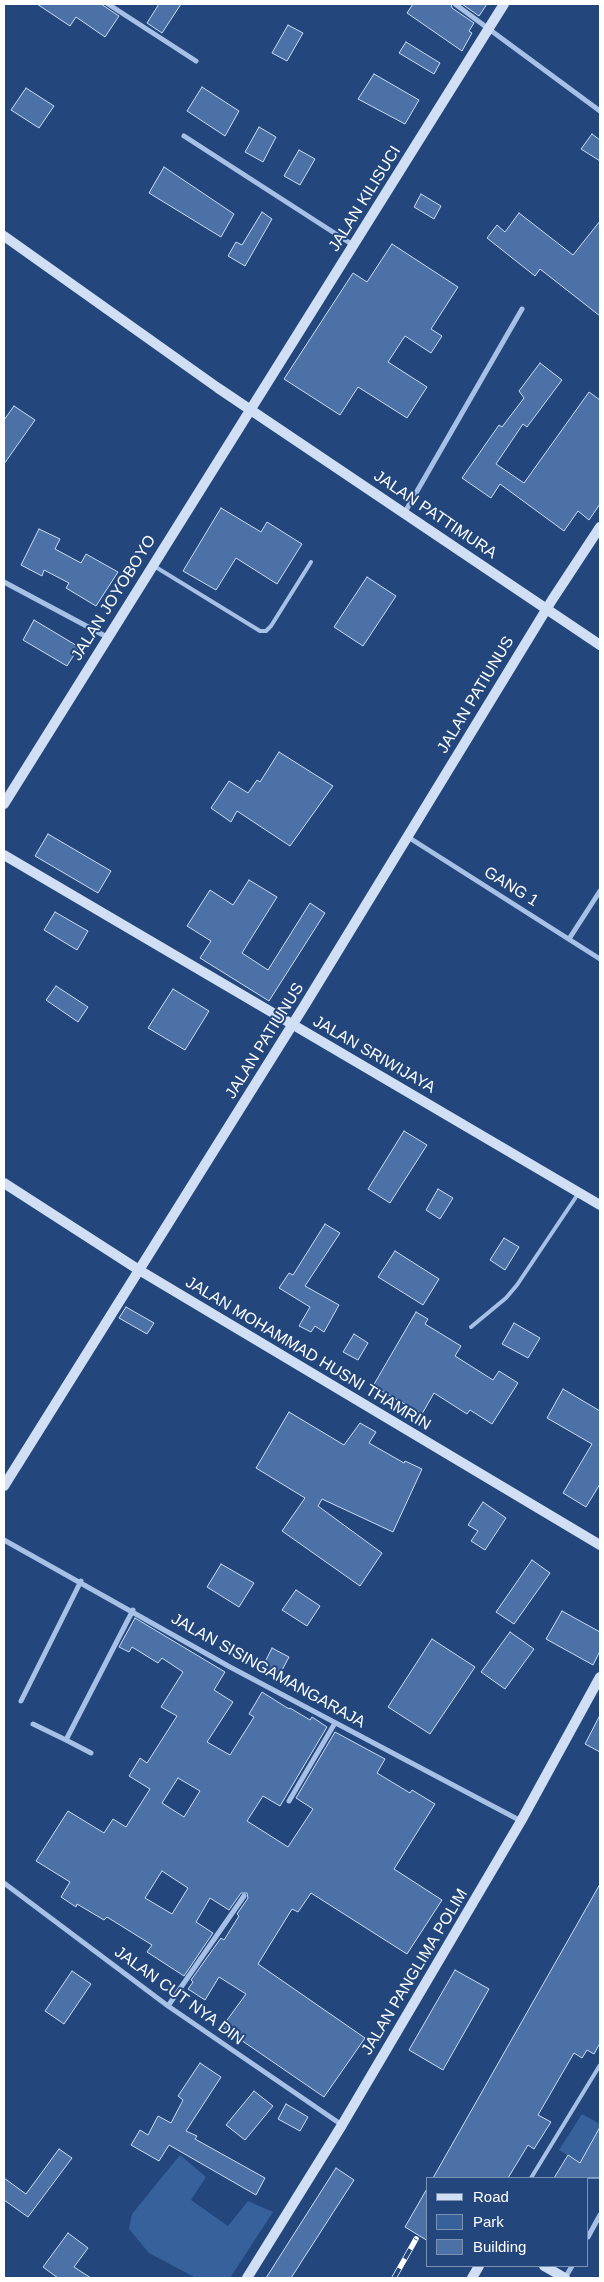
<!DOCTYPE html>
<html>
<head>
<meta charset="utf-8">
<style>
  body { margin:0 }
  #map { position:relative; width:604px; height:2282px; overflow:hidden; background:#23477d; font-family:Helvetica,sans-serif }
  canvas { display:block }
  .frame { position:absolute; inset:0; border:5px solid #fff; pointer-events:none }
  .legend { position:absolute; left:426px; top:2177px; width:162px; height:90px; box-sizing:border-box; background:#23477d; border:1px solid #7b91b1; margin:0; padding:6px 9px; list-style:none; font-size:15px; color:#fff }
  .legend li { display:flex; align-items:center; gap:10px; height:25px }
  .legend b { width:25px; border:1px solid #7b91b1 }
</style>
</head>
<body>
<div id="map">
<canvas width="604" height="2282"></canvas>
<div class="frame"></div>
<ul class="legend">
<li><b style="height:6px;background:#d1dff5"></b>Road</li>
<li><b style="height:14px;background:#36619b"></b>Park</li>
<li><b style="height:14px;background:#4b71a6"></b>Building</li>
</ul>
</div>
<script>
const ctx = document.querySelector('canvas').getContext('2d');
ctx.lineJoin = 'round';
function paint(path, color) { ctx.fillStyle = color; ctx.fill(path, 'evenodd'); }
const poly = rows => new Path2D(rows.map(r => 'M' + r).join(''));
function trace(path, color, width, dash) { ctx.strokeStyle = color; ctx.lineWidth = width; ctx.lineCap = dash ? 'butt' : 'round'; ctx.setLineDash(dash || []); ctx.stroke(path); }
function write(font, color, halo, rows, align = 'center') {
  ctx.font = font + ' Helvetica,sans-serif'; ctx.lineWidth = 4; ctx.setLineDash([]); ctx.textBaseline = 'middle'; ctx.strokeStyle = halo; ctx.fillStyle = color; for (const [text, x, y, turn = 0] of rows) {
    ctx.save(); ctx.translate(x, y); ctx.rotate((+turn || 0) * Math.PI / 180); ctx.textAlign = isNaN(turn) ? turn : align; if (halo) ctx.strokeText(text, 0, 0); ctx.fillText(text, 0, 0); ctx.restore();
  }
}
const green = poly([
  [582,2114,598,2123,600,2119,600,2174,559,2150],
  [180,2155,206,2177,191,2200,228,2226,248,2201,273,2212,230,2278,196,2278,149,2253,129,2229,132,2214]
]);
const building = poly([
  [37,4,101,4,119,16,105,37,76,17,70,26,37,4],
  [159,4,181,4,162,33,147,23,159,4],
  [413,4,451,4,452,8,474,23,469,31,472,33,462,51,407,13,413,4],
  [462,4,487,4,479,16,462,4],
  [288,25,303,33,287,61,272,53,288,25],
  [406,42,440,63,434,74,399,53,406,42],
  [374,74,419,100,405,124,358,99,374,74],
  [202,87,239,111,225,136,187,111,202,87],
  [26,88,54,106,39,128,11,110,26,88],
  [259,127,276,137,263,162,245,152,259,127],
  [592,134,600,140,600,161,581,149,592,134],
  [299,150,315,159,300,185,284,176,299,150],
  [164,167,234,214,221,237,149,193,164,167],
  [421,194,441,206,434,219,414,207,421,194],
  [262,212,272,219,245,266,228,256,236,242,242,245,262,212],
  [519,213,573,255,600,221,600,316,540,269,535,276,487,238,497,225,505,232,519,213],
  [392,244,458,287,431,329,442,336,431,353,405,336,388,362,427,387,407,418,358,387,340,415,284,379,353,273,367,282,392,244],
  [540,363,562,380,527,427,523,424,496,464,524,483,589,392,600,400,600,504,589,520,578,511,564,531,500,484,491,498,462,478,499,425,502,427,524,398,519,391,540,363],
  [14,406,35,420,4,464,4,420,14,406],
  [221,508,261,532,267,522,302,544,277,584,236,558,216,590,183,571,221,508],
  [39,529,60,539,55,549,81,563,86,554,118,572,96,606,66,588,69,583,44,570,42,576,21,565,39,529],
  [367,577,396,596,363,646,334,627,367,577],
  [34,620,79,647,67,666,23,640,34,620],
  [279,752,333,786,290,846,237,811,231,822,211,808,229,781,248,793,257,780,260,782,279,752],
  [48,834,111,871,98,893,35,856,48,834],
  [249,880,277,897,242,953,268,970,310,903,325,913,269,1001,200,958,211,941,187,926,210,890,233,905,249,880],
  [55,912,88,931,77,950,44,930,55,912],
  [56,986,88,1007,78,1022,46,1000,56,986],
  [173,989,209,1011,185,1050,148,1028,173,989],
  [404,1131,427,1145,390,1203,368,1189,404,1131],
  [438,1189,453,1198,440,1219,426,1210,438,1189],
  [325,1224,340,1233,305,1286,339,1305,324,1332,315,1326,311,1332,299,1326,310,1307,279,1288,289,1273,293,1275,325,1224],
  [504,1238,519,1247,505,1270,490,1260,504,1238],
  [395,1251,439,1279,423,1305,378,1277,395,1251],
  [126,1307,154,1323,147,1334,119,1318,126,1307],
  [416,1312,428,1319,425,1324,461,1346,455,1356,493,1380,499,1371,518,1383,492,1424,470,1410,467,1414,434,1393,422,1414,373,1386,416,1312],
  [514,1323,540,1338,528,1358,502,1344,514,1323],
  [354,1334,368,1343,358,1360,343,1352,354,1334],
  [563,1389,600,1411,600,1484,586,1507,563,1493,592,1444,547,1418,563,1389],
  [289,1412,344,1445,360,1423,376,1432,369,1443,404,1463,405,1461,422,1469,393,1532,322,1499,318,1506,382,1553,360,1586,282,1531,305,1498,256,1468,289,1412],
  [483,1502,506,1518,485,1550,471,1541,478,1531,468,1525,483,1502],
  [532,1560,550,1573,514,1624,496,1612,532,1560],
  [221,1564,254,1583,239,1607,207,1587,221,1564],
  [296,1590,320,1606,307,1626,282,1610,296,1590],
  [562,1611,600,1632,600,1651,593,1665,546,1639,562,1611],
  [135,1618,225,1672,214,1690,233,1702,207,1742,230,1755,254,1717,249,1714,262,1692,289,1709,290,1708,310,1720,312,1717,327,1727,280,1806,263,1796,247,1821,288,1847,313,1809,296,1798,335,1732,385,1759,377,1773,410,1793,412,1790,435,1804,394,1869,442,1900,407,1954,311,1893,298,1912,292,1909,258,1964,365,2038,324,2097,222,2027,246,1994,219,1977,205,2000,188,1989,193,1982,191,1980,221,1938,224,1940,239,1916,237,1914,248,1898,247,1893,241,1893,229,1910,210,1898,196,1922,213,1933,184,1976,147,1952,152,1945,107,1917,104,1920,77,1904,76,1907,61,1897,70,1882,36,1861,68,1811,104,1833,113,1819,126,1827,150,1789,129,1776,140,1758,147,1763,177,1716,161,1707,183,1672,162,1658,158,1663,132,1647,129,1652,119,1647,135,1618],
  [178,1778,200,1791,184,1817,162,1803,178,1778],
  [162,1871,188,1888,172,1914,145,1898,162,1871],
  [510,1632,534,1649,505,1689,481,1672,510,1632],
  [432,1639,475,1667,430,1734,388,1707,432,1639],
  [272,1648,289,1657,279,1676,262,1668,272,1648],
  [600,1715,600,1752,585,1744,600,1715],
  [600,1884,600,2043,594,2054,587,2050,582,2058,574,2053,538,2115,551,2122,534,2149,528,2145,508,2178,433,2178,600,1884],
  [455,1970,489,1989,443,2070,409,2050,455,1970],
  [72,1971,91,1984,64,2024,45,2011,72,1971],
  [200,2063,221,2077,186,2131,197,2136,195,2139,265,2178,256,2195,169,2145,159,2161,131,2145,140,2130,148,2135,158,2116,171,2123,183,2100,178,2096,200,2063],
  [254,2091,273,2106,245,2140,226,2125,254,2091],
  [286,2104,308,2117,300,2131,278,2119,286,2104],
  [600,2127,600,2178,554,2178,568,2155,580,2163,600,2127],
  [59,2149,72,2158,28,2217,4,2200,4,2178,26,2194,59,2149],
  [336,2168,354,2180,291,2278,266,2278,336,2168],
  [428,2187,428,2241,405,2227,428,2187],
  [68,2233,88,2248,74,2267,91,2278,58,2278,43,2267,68,2233]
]);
const lane = poly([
  [154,566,260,631,266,631,271,626,311,562],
  [471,1327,506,1298,517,1285,578,1194],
  [531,2178,600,2065]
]);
const street = poly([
  [108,4,196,61],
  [455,4,600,111],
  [184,136,353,245],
  [405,512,522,309],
  [4,582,107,637],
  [408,837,600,959],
  [569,939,600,891],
  [4,1540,230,1667,521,1821],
  [21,1701,81,1581],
  [33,1724,66,1740],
  [91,1753,66,1740,133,1610],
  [289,1801,335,1723],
  [4,1883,168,2006,342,2125],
  [168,2006,244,1896],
  [588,2237,600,2215],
  [565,2278,572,2266]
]);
const secondary = poly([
  [4,236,218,388,600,645],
  [4,804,504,4],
  [4,855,600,1205],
  [4,1183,139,1270,600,1545],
  [4,1486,306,1003,552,600,600,527],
  [544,2266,565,2278],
  [247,2278,342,2125,521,1821,600,1677],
  [472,2278,479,2266]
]);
const rail = poly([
  [394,2278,416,2239]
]);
const streetNames = [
  ["JALAN KILISUCI",365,199,-58],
  ["JALAN PATTIMURA",435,515,34],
  ["JALAN JOYOBOYO",114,598,-58],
  ["JALAN PATIUNUS",476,695,-59],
  ["GANG 1",511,887,32],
  ["JALAN PATIUNUS",265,1041,-58],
  ["JALAN SRIWIJAYA",374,1055,30],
  ["JALAN MOHAMMAD HUSNI THAMRIN",308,1354,31],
  ["JALAN SISINGAMANGARAJA",268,1671,29],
  ["JALAN PANGLIMA POLIM",415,1972,-59],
  ["JALAN CUT NYA DIN",179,1996,36]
];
paint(green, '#36619b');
paint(building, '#4b71a6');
trace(building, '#cadcf5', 1);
trace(lane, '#a7c1e6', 4);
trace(street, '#a7c1e6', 5);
trace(secondary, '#d1dff5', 10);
trace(rail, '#fff', 5.5);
trace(rail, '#23477d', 4, [11]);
write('16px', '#fff', '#23477d', streetNames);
</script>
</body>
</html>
